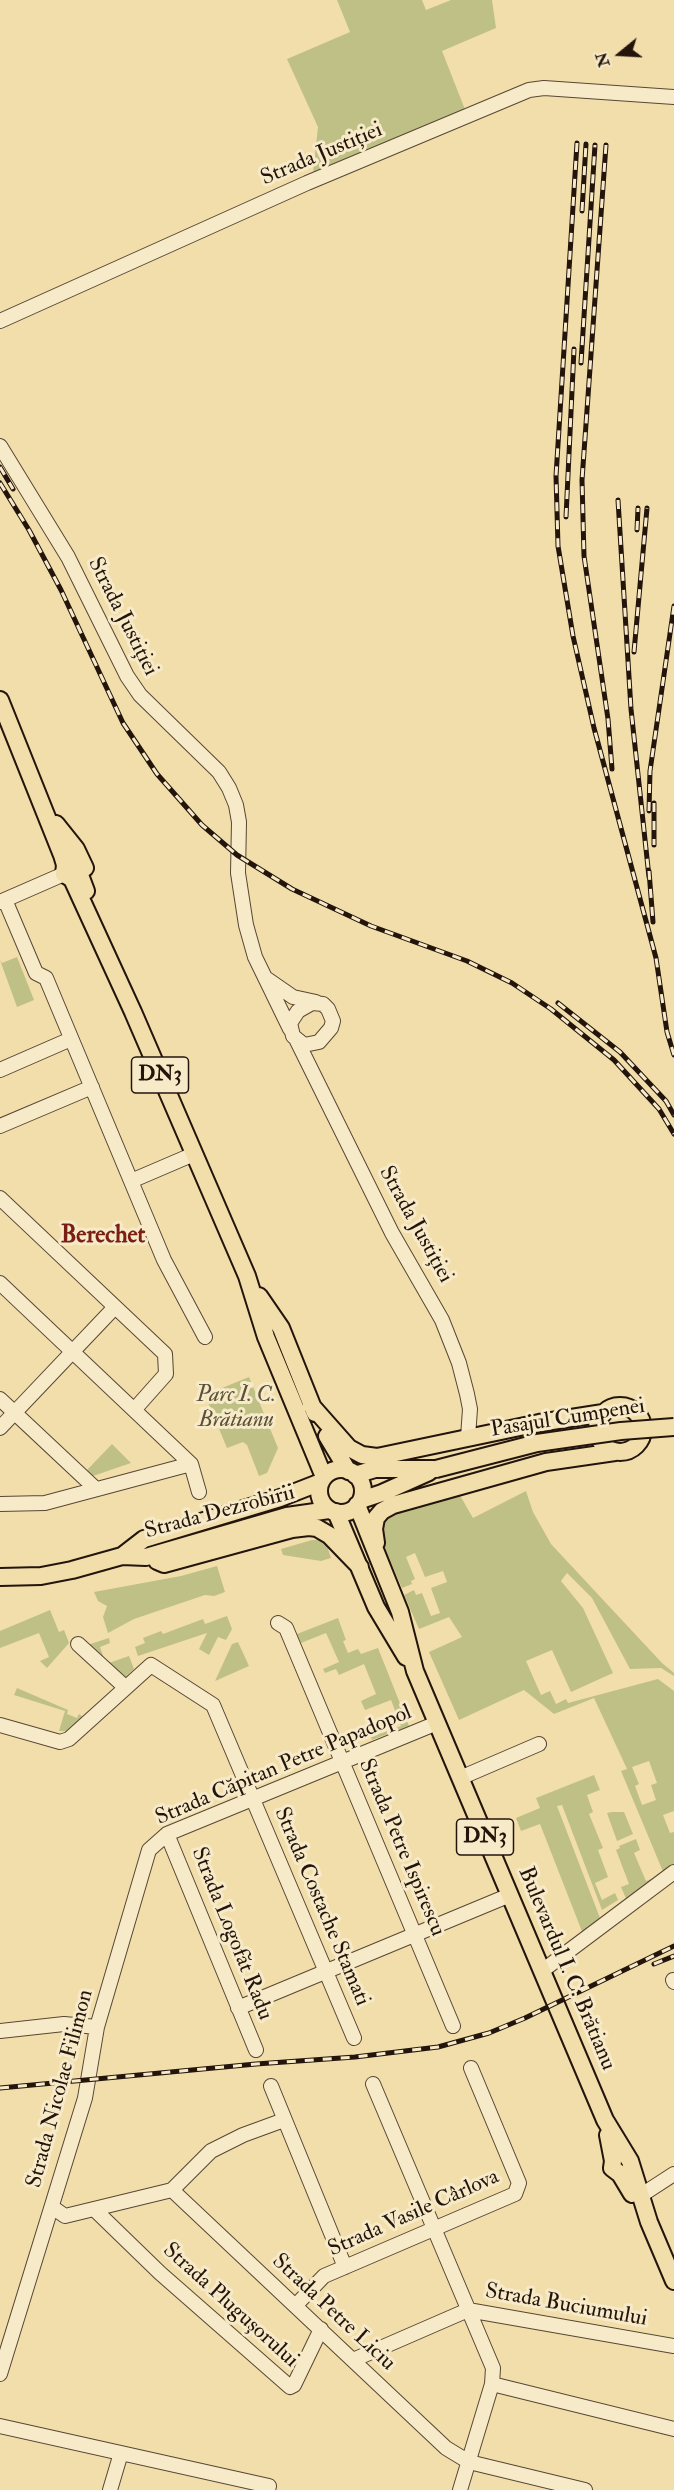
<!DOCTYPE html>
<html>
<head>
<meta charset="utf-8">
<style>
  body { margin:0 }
  #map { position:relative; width:674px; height:2490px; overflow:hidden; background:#f2deab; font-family:"IM FELL Double Pica",serif }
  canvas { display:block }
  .north { position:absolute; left:590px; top:24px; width:60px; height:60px; -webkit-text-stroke:4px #f7eac8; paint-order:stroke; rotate:252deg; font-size:16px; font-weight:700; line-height:24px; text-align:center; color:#23150c }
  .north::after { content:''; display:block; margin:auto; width:21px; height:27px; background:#23150c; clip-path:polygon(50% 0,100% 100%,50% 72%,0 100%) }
</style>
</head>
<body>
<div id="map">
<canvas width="674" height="2490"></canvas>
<div class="north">N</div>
</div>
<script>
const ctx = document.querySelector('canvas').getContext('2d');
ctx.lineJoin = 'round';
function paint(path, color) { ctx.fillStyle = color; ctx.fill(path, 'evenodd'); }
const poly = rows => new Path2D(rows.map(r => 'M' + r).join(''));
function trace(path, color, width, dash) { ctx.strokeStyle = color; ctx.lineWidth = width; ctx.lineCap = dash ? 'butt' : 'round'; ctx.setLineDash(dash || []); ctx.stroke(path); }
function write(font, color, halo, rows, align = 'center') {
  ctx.font = font + ' "IM FELL Double Pica",serif'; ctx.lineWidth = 6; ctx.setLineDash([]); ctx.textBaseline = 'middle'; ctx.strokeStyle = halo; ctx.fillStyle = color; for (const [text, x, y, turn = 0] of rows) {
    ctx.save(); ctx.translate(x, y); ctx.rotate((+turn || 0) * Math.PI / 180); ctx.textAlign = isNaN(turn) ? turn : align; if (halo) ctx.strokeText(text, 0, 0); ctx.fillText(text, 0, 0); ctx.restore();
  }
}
const green = poly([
  [337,0,422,0,426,10,451,0,492,0,496,28,442,51,466,112,313,173,318,127,287,59,350,32],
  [17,957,34,1000,17,1007,0,960,2,963],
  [249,1377,278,1448,267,1473,259,1476,247,1445,243,1442,227,1448,205,1395],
  [112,1444,131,1463,93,1476,87,1470],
  [526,1491,533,1512,551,1544,662,1663,674,1673,674,1676,661,1668,630,1669,592,1598,567,1573,561,1581,583,1608,613,1673,571,1692,552,1650,526,1661,541,1695,550,1691,556,1704,566,1699,568,1703,658,1679,674,1691,674,1811,663,1815,670,1833,674,1832,674,1866,664,1874,621,1771,627,1769,594,1698,554,1714,524,1690,459,1720,429,1652,462,1637,449,1617,419,1629,404,1595,414,1590,416,1595,422,1593,431,1616,440,1613,431,1588,447,1582,443,1571,425,1577,415,1553,406,1557,415,1579,411,1581,412,1584,402,1588,385,1549,381,1527,391,1515,458,1492,473,1518],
  [649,1761,657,1783,651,1785,656,1800,642,1805,635,1786,639,1784,632,1767],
  [312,1540,323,1540,327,1546,331,1558,321,1561,283,1555,281,1549],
  [217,1566,225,1592,214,1596,205,1595,134,1619,108,1633,103,1617,107,1606,98,1601,94,1592,181,1576],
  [50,1610,59,1632,64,1630,69,1643,47,1668,40,1661,49,1657,39,1633,0,1648,0,1631],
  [227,1616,232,1629,226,1640,218,1637,209,1655,199,1649,207,1633,138,1656,135,1647,145,1643,143,1638,161,1631,163,1634,203,1619,205,1624],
  [338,1618,346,1640,343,1641,348,1653,358,1649,361,1654,378,1648,409,1726,372,1740,371,1737,401,1726,391,1700,365,1710,361,1701,376,1694,364,1664,339,1675,336,1669,325,1673,323,1669,339,1662,326,1633,301,1643,297,1634],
  [109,1638,110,1643,100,1647,106,1664,129,1656,134,1669,123,1679,106,1664,87,1645],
  [238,1642,249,1666,215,1681,232,1644],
  [17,1688,68,1710,67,1714,77,1718,79,1714,83,1717,68,1731,59,1731,65,1711,14,1695],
  [594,1775,600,1790,587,1795,593,1812,589,1814,603,1848,598,1850,608,1877,595,1883,602,1900,615,1893,618,1900,602,1910,562,1805,557,1806,600,1918,583,1934,540,1824,521,1831,516,1818,540,1808,536,1798],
  [612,1812,624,1812,633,1834,617,1841,607,1813],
  [636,1839,640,1850,634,1853,646,1881,651,1879,653,1883,628,1903,621,1887,629,1884,616,1850,620,1848,619,1846]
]);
const minor = poly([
  [0,321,307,183,529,90,544,88,674,97],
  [0,446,68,557,127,676,140,695,219,772,229,788,236,805,239,822,238,873,246,925,255,957,290,1029],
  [5,900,36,973,46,978,164,1260,205,1337],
  [0,902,64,874],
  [267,979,293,997,316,1002],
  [312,1003,323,1004,328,1009,333,1021,331,1028,319,1042,304,1045,293,1036,290,1023,298,1011,312,1003],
  [297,1041,392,1233,442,1320,459,1363,467,1394,470,1409,468,1437],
  [0,1070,71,1039],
  [0,1126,92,1087],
  [131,1181,194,1154],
  [0,1198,165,1354,166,1374,134,1410],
  [0,1283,191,1464,199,1492],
  [0,1399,96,1489],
  [0,1428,115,1307],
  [0,1504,45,1503,191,1464],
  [278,1623,286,1628,453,2026],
  [78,1644,125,1687],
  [0,1725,60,1742,69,1739,151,1665,213,1705,354,2038],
  [460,1778,539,1744],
  [167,1834,256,2050],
  [542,1971,674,1872],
  [673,1980,674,1982],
  [238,2008,510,1895],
  [0,2031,64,2024,97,2027],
  [373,2084,493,2368,492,2384,460,2490],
  [271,2086,345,2267],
  [172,2190,446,2448,469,2462,585,2490],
  [640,2196,674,2174],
  [52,2207,65,2216,172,2190,211,2151,243,2135,284,2120],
  [94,2209,160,2273,290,2387,294,2385,321,2329],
  [296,2305,324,2276,515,2194,519,2183,471,2068],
  [353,2360,468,2310,674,2346],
  [0,2374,85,2098,97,2027,149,1850,167,1834,437,1723],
  [492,2384,674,2429],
  [0,2426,269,2486,268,2490],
  [110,2490,121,2453]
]);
const major = poly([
  [0,700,62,855,65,865,64,874,72,879],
  [56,824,76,849,85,868],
  [73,861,80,865,80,875,86,891],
  [72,879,133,1012,247,1276,266,1337,324,1477],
  [259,1296,281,1328,315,1413],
  [311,1405,349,1448,362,1455,377,1457,539,1423,603,1413],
  '597 1429a23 23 0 1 1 46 0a23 23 0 1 1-46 0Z',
  [327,1436,348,1471],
  '319 1491a22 22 0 1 1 44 0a22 22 0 1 1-44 0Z',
  [355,1475,375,1469,436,1469],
  [361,1500,382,1493,429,1472],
  [357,1505,400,1612,415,1671,605,2120,630,2161,649,2222,674,2281],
  [336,1512,376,1607,406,1657],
  [376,1543,374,1529,376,1518,382,1511,393,1505,546,1462,615,1452],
  [122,1556,144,1539,280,1498,321,1482],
  [157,1561,164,1564,292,1529,309,1527,317,1528,329,1535,360,1567],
  [0,1577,41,1576,72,1570,122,1556,146,1557,287,1516,329,1510],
  [608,2135,613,2161,612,2168,620,2174,632,2194]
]);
const rail = poly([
  [577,143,556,476,558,546,573,636,594,728,656,958,667,1032,674,1055],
  [606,145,582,480,584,556,608,719,612,769],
  [582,211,586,144],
  [581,363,595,145],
  [0,467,13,489],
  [0,483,29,530,61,590,123,723,157,774,202,825,237,855,292,889,371,926,467,961,512,983,551,1009,614,1060,659,1109,674,1134],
  [618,500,631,709,649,877],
  [566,517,574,349],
  [637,530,638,508],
  [634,652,647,508],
  [654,803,654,845],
  [649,811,650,771,674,606],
  [649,871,653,922],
  [558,1003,620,1052,666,1101,674,1115],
  [654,1964,674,1956],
  [0,2088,256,2064,355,2057,438,2047,489,2033,525,2018,674,1946]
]);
const majorBridge = poly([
  [436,1469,537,1443,621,1431,674,1427]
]);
const shields = [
  [160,1075,57],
  [485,1837,57]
];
const shieldNames = [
  ["DN3",160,1075],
  ["DN3",485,1837]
];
const streetNames = [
  ["Strada Justiției",322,155,-23],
  ["Strada Justiției",122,617,63],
  ["Strada Justiției",415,1225,61],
  ["Pasajul Cumpenei",568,1419,-9],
  ["Strada Dezrobirii",220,1513,-15],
  ["Strada Căpitan Petre Papadopol",284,1766,-23],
  ["Strada Petre Ispirescu",401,1848,67],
  ["Strada Costache Stamati",321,1907,67],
  ["Strada Logofăt Radu",231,1934,68],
  ["Bulevardul I. C. Brătianu",566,1969,67],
  ["Strada Nicolae Filimon",61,2089,-75],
  ["Strada Vasile Cârlova",414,2214,-24],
  ["Strada Plugușorului",230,2306,42],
  ["Strada Buciumului",566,2306,10],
  ["Strada Petre Liciu",333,2313,43]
];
const parkNames = [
  ["Parc I. C.",236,1396],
  ["Brătianu",236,1421]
];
const neighbourhoodNames = [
  ["Berechet",103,1237]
];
paint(green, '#bfc086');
trace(minor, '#574734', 16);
trace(major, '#23150c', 20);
trace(minor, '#f7eac8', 14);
trace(major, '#f2deab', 16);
trace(rail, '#23150c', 5);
trace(rail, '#f7eac8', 3, [9]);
trace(majorBridge, '#23150c', 20, []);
trace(majorBridge, '#f2deab', 16);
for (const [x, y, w] of shields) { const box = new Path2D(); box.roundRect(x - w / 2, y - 18, w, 36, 4.5); ctx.fillStyle = '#f7eac8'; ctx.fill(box); trace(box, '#23150c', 1.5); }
write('bold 21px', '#23150c', null, shieldNames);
write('22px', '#23150c', '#f7eac8', streetNames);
write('italic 22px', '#5a5137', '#f7eac8', parkNames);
write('bold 24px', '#7a1f14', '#f7eac8', neighbourhoodNames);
</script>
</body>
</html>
